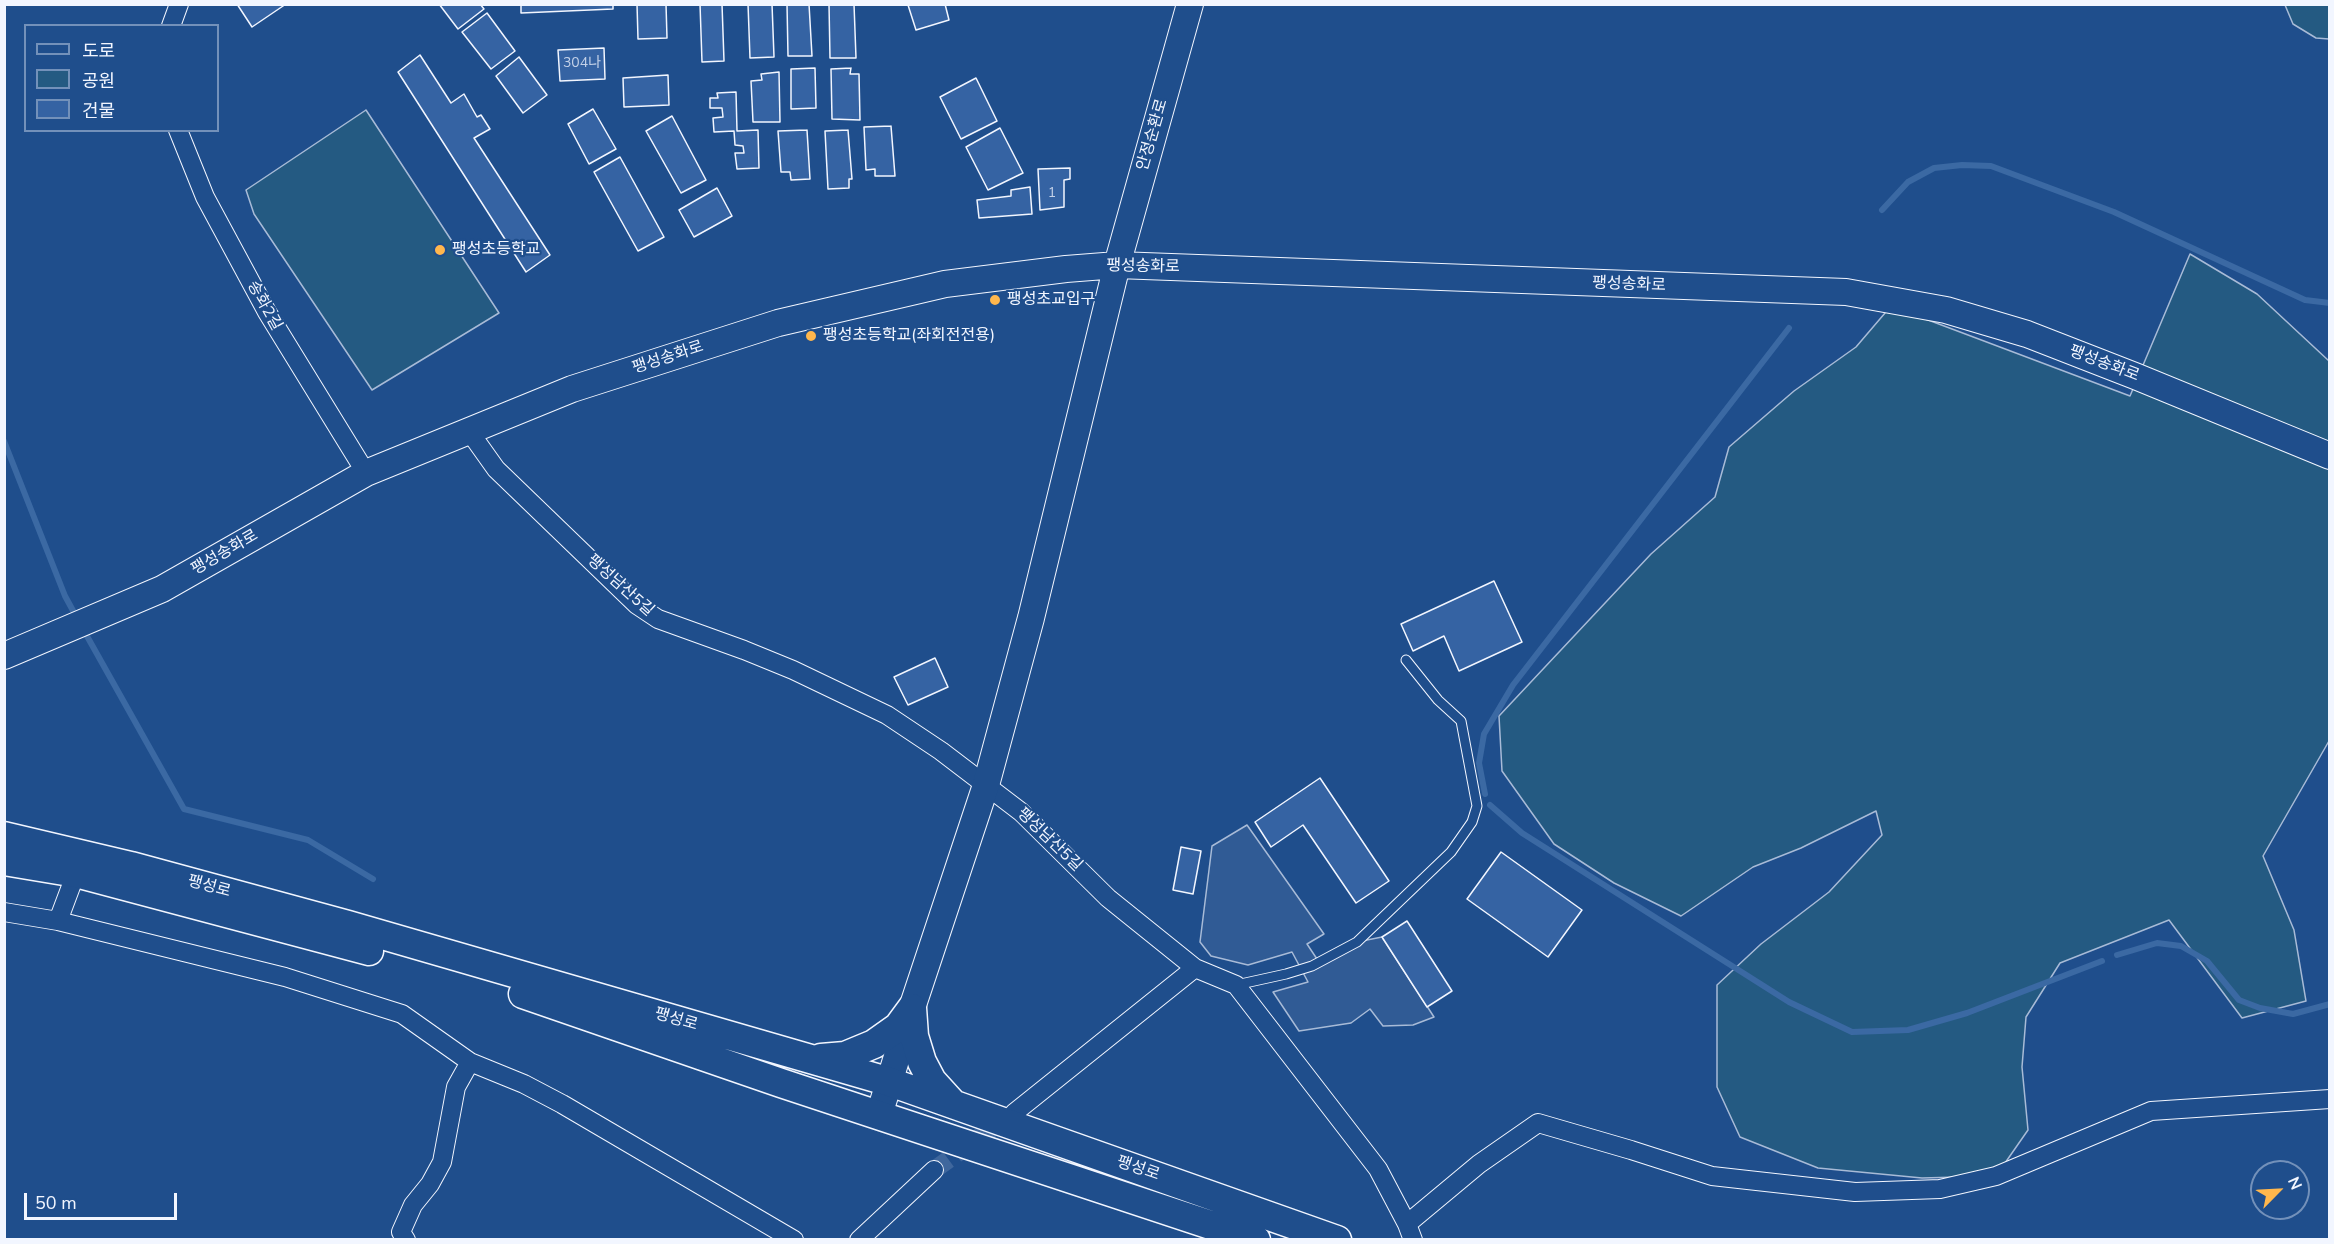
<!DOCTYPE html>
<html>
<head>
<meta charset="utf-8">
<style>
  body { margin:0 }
  #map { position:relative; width:2334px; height:1244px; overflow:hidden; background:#1f4e8c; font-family:"Nunito Sans","Noto Sans KR",sans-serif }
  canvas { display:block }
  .frame { position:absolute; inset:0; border:6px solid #f2f6ff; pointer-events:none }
  .legend { position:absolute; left:24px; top:24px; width:195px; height:108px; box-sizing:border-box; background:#1f4e8c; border:2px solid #7391ba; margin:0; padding:8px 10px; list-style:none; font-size:18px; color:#f2f6ff }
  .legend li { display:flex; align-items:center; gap:12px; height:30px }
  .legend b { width:30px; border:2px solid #7391ba }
  .north { position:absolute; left:2250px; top:1160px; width:60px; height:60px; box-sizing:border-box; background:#1f4e8c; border:2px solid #7391ba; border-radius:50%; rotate:66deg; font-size:16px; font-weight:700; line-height:24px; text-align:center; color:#f2f6ff }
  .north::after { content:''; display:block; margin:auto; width:21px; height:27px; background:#ffb74d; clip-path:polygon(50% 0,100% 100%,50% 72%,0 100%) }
  .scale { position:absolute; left:24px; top:1193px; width:153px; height:27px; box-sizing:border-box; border:3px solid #f2f6ff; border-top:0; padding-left:8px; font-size:18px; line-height:21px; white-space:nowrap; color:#f2f6ff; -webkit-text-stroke:4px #1f4e8c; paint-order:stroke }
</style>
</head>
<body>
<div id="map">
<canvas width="2334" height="1244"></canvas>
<div class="frame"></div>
<ul class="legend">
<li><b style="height:8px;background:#1f4e8c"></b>도로</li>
<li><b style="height:16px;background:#245a82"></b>공원</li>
<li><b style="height:16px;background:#3563a3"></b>건물</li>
</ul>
<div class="north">N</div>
<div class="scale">50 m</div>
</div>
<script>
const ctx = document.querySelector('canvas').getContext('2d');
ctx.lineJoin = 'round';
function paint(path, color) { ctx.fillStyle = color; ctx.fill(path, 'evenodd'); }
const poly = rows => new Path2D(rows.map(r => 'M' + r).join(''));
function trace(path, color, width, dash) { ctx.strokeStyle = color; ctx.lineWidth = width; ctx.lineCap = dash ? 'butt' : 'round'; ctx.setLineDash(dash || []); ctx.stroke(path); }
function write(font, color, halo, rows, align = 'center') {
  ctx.font = font + ' "Nunito Sans","Noto Sans KR",sans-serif'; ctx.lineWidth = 4.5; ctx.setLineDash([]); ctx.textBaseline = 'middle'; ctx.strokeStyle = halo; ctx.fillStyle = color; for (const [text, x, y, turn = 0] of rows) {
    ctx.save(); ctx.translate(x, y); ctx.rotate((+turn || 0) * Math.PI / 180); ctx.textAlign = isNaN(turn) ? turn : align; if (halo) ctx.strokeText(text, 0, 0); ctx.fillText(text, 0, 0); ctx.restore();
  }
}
const green = poly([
  [2285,5,2329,5,2329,39,2316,38,2293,24,2285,5],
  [366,110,499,313,372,390,254,214,246,190,366,110],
  [2190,254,2257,294,2329,361,2329,741,2263,856,2294,930,2306,1001,2242,1018,2169,920,2060,963,2026,1017,2022,1067,2028,1130,1996,1176,1922,1178,1818,1168,1740,1137,1717,1087,1717,985,1761,944,1829,892,1882,835,1876,811,1801,848,1753,867,1681,916,1614,883,1554,844,1502,771,1499,716,1651,554,1715,497,1729,447,1794,391,1856,347,1891,306,2130,396,2190,254]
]);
const parking = poly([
  [1247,825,1324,934,1307,944,1319,962,1357,942,1382,937,1434,1017,1413,1025,1383,1026,1370,1009,1351,1023,1299,1031,1273,992,1308,982,1292,952,1248,965,1211,956,1200,942,1212,846,1247,825]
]);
const stream = poly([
  [1882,210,1908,182,1934,168,1962,165,1991,166,2114,212,2305,300,2330,303],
  [4,441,65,596,77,618],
  [83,629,184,809,308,840,373,879],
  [1485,794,1479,763,1484,734,1513,685,1789,328],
  [1490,805,1522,833,1789,1002,1852,1032,1908,1030,1967,1013,2102,961],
  [2117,955,2157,943,2181,946,2207,961,2239,1000,2260,1008,2293,1014,2330,1004]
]);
const building = poly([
  [237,4,286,4,252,27,237,4],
  [439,4,480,4,484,9,458,29,439,4],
  [521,4,613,4,613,9,521,13,521,4],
  [637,4,666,4,667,38,638,39,637,4],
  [700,4,722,4,724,61,702,62,700,4],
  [748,4,772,4,774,57,750,58,748,4],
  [787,4,809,4,812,56,788,56,787,4],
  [829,4,854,4,856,58,830,58,829,4],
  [945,4,949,20,916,30,908,5,945,4],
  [487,13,515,51,491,69,462,32,487,13],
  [604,48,605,79,560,81,558,50,604,48],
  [420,55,451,103,464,94,477,117,481,115,490,129,474,138,550,255,526,272,398,72,420,55],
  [519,57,547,95,523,113,496,76,519,57],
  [815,68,816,108,791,109,791,69,815,68],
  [851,68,850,74,859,74,860,120,832,119,831,69,851,68],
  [779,72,780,122,753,122,751,81,762,80,761,74,779,72],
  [668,75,669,105,624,107,623,78,668,75],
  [976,78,997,121,961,139,940,97,976,78],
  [736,92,737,131,758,130,759,168,737,169,735,153,744,153,743,146,735,145,734,131,714,132,713,118,723,117,722,108,710,108,710,98,718,98,717,93,736,92],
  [593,109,616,149,589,164,568,124,593,109],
  [672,116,706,180,681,193,646,131,672,116],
  [891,126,895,176,875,176,875,169,866,170,864,127,891,126],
  [1000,128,1023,173,988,190,966,147,1000,128],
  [807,130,810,179,791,180,790,172,781,172,778,131,807,130],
  [848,130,852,179,849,179,849,188,828,189,825,131,848,130],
  [620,157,664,237,638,251,594,172,620,157],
  [1070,168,1070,179,1064,180,1064,207,1040,210,1038,169,1070,168],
  [1030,187,1032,214,979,218,977,200,1011,196,1011,190,1030,187],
  [717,188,732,216,694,237,679,210,717,188],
  [1494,581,1522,642,1459,671,1444,636,1413,651,1401,624,1494,581],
  [935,658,948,687,908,705,894,677,935,658],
  [1320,778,1389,881,1356,903,1303,825,1271,847,1255,822,1320,778],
  [1181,847,1201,851,1193,894,1173,890,1181,847],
  [1501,852,1582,910,1548,957,1467,899,1501,852],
  [1407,921,1452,991,1427,1007,1382,937,1407,921]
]);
const streetTunnel = poly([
  [934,1170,1007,1117]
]);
const lane = poly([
  [1236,985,1286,974,1312,966,1357,942,1451,852,1472,822,1477,806,1461,721,1438,700,1406,660]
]);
const street = poly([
  [171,26,179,4],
  [178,130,205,197,267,312,366,473],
  [469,431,496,469,637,605,658,619,744,650,793,670,887,715,941,751,1021,812,1108,898,1195,968,1236,985,1378,1169,1407,1224,1413,1240],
  [4,912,58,921,285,977,402,1014,470,1062,524,1084,562,1104,794,1240],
  [58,921,76,873],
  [1014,1113,1195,968],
  [1407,1224,1479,1164,1538,1123,1631,1150,1712,1176,1855,1192,1940,1189,1996,1176,2151,1111,2330,1099],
  [406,1240,401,1232,413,1205,430,1184,442,1162,456,1087,470,1062],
  [859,1240,934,1170]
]);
const secondary = poly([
  [4,656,162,589,366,473,572,389,778,323,945,284,1066,269,1117,265,1846,292,1946,310,2027,334,2135,376,2330,456],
  [879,1115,912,1008,986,785,1031,618,1117,265,1190,4]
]);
const primary = poly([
  [4,836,131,866,348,925,890,1082,1337,1240],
  [4,861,76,873,369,951],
  [523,994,781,1083,1256,1240],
  [912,1008,914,1036,922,1062,932,1081,952,1103],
  [821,1058,845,1056,874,1044,898,1027,912,1008]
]);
const markers = [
  [440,250,6,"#ffb74d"],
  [995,300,6,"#ffb74d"],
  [811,336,6,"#ffb74d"]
];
const numberNames = [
  ["304나",582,64],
  ["1",1052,194]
];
const streetNames = [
  ["안정순환로",1153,135,-74],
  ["팽성송화로",1143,267,1],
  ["팽성송화로",1629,285,2],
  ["송화2길",264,306,61],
  ["팽성송화로",668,358,-18],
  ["팽성송화로",2104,364,21],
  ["팽성송화로",225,553,-30],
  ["팽성남산5길",620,586,42],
  ["팽성남산5길",1049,840,44],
  ["팽성로",209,887,15],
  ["팽성로",676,1020,16],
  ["팽성로",1138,1169,19]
];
const poiNames = [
  ["팽성초등학교",452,250],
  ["팽성초교입구",1007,300],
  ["팽성초등학교(좌회전전용)",823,336]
];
paint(green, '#245a82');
trace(green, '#a8bbd7', 1.5);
paint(parking, '#305b95');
trace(parking, '#a8bbd7', 1.5);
trace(stream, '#3b69a3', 6);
paint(building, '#3563a3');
trace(building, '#f2f6ff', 1.5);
trace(streetTunnel, '#3f679d', 18, [18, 9]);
trace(lane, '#f2f6ff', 11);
trace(street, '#f2f6ff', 20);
trace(secondary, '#f2f6ff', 28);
trace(primary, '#f2f6ff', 31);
trace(lane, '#1f4e8c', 9);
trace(street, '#1f4e8c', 18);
trace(secondary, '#1f4e8c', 26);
trace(primary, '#1f4e8c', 28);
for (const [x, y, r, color] of markers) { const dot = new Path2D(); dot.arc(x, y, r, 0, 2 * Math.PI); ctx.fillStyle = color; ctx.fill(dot); trace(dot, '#1f4e8c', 2); }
write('14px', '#c3d1e8', null, numberNames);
write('16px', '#f2f6ff', '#1f4e8c', streetNames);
write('16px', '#f2f6ff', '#1f4e8c', poiNames, 'left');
</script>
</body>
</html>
